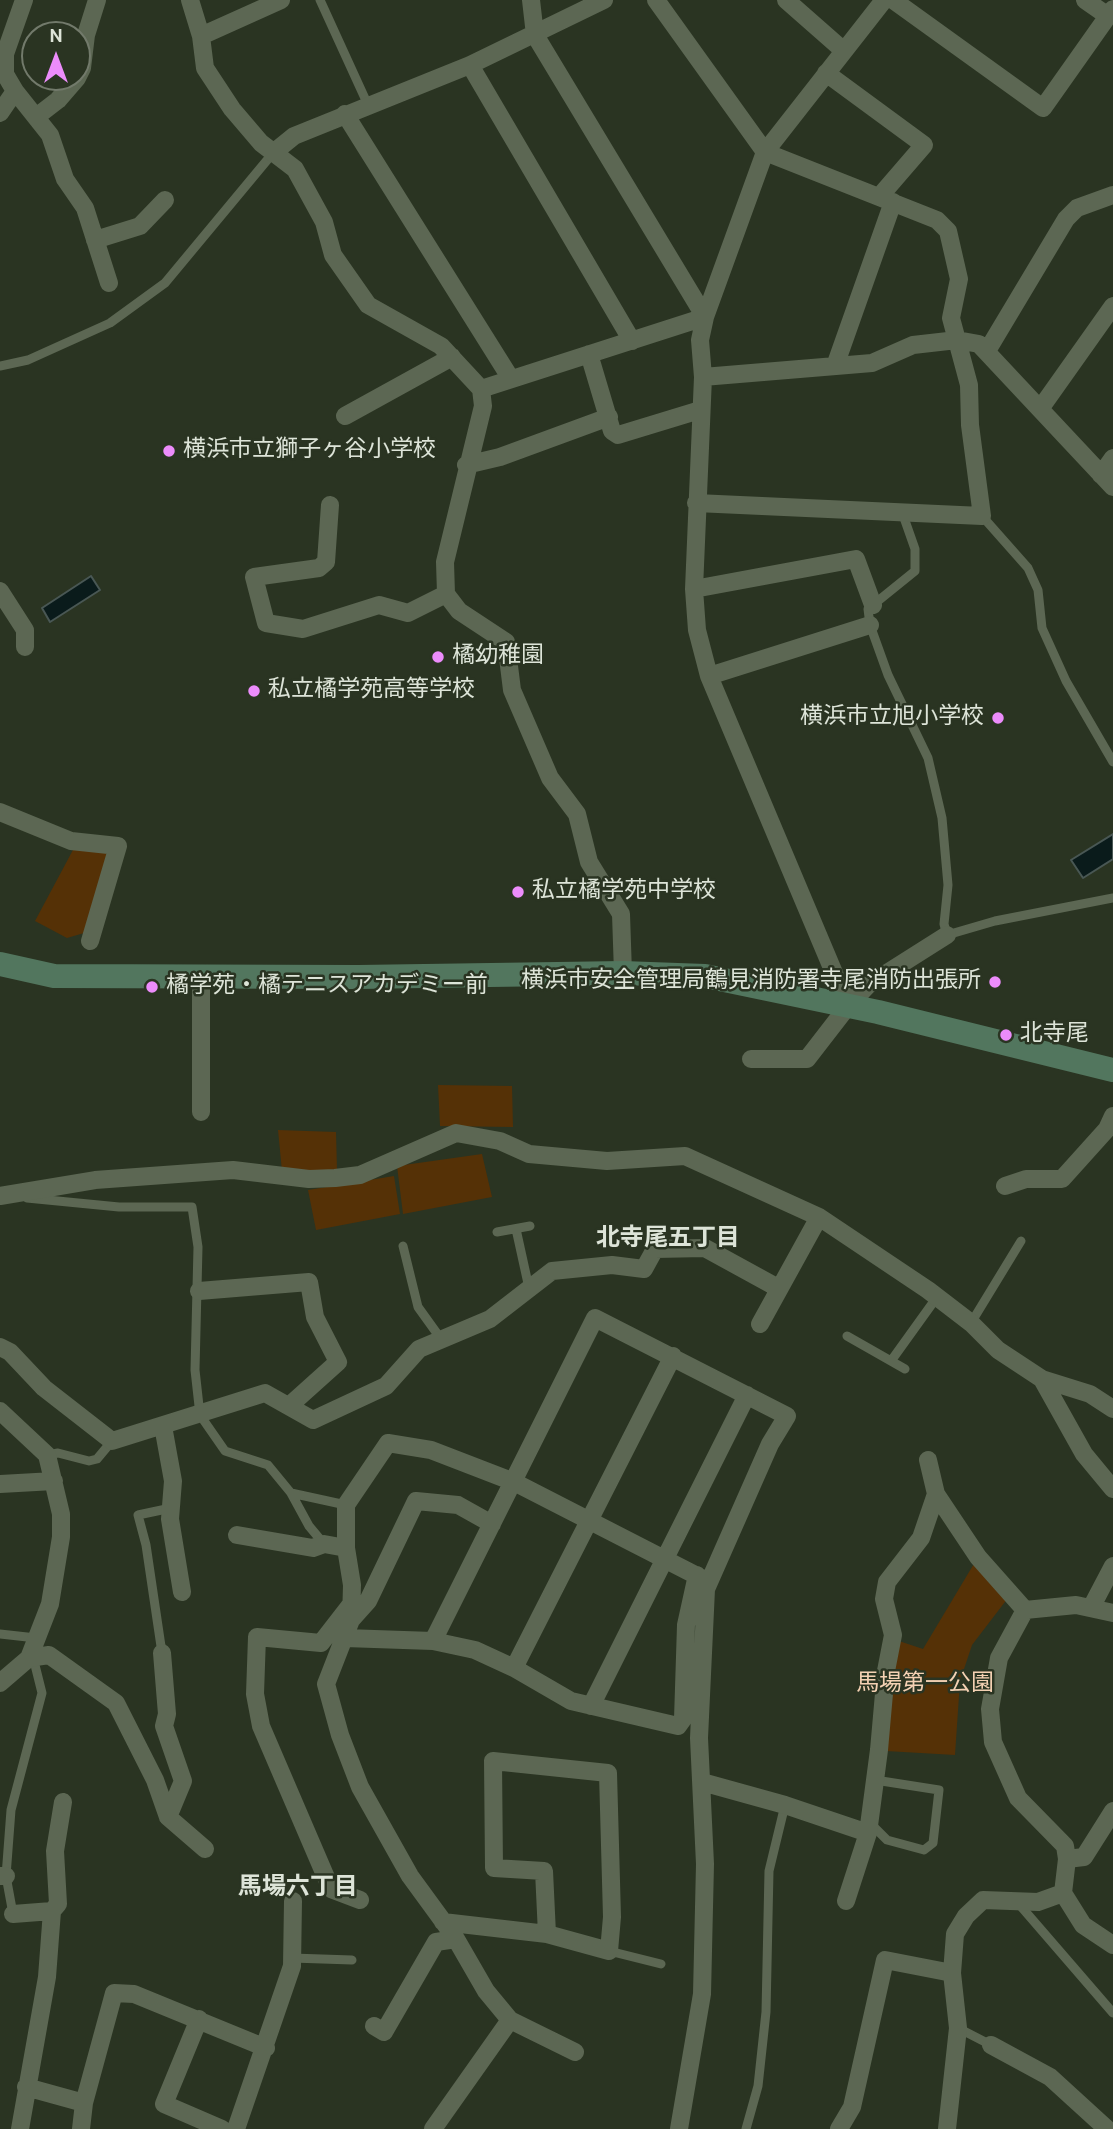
<!DOCTYPE html>
<html>
<head>
<meta charset="utf-8">
<style>
  body { margin:0 }
  #map { position:relative; width:1113px; height:2129px; overflow:hidden; background:#2a3422; font-family:Overpass,sans-serif }
  canvas { display:block }
  .north { position:absolute; left:21px; top:21px; width:70px; height:70px; box-sizing:border-box; background:#2a3422; border:2px solid #727a6b; border-radius:50%; rotate:0deg; font-size:19px; font-weight:700; line-height:28px; text-align:center; color:#dde4d8 }
  .north::after { content:''; display:block; margin:auto; width:24px; height:32px; background:#ec8cfb; clip-path:polygon(50% 0,100% 100%,50% 72%,0 100%) }
</style>
</head>
<body>
<div id="map">
<canvas width="1113" height="2129"></canvas>
<div class="north">N</div>
</div>
<script>
const ctx = document.querySelector('canvas').getContext('2d');
ctx.lineJoin = 'round';
function paint(path, color) { ctx.fillStyle = color; ctx.fill(path, 'evenodd'); }
const poly = rows => new Path2D(rows.map(r => 'M' + r).join(''));
function trace(path, color, width, dash) { ctx.strokeStyle = color; ctx.lineWidth = width; ctx.lineCap = dash ? 'butt' : 'round'; ctx.setLineDash(dash || []); ctx.stroke(path); }
function write(font, color, halo, rows, align = 'center') {
  ctx.font = font + ' Overpass,"Noto Sans JP",sans-serif'; ctx.lineWidth = 5; ctx.setLineDash([]); ctx.textBaseline = 'middle'; ctx.strokeStyle = halo; ctx.fillStyle = color; for (const [text, x, y, turn = 0] of rows) {
    ctx.save(); ctx.translate(x, y); ctx.rotate((+turn || 0) * Math.PI / 180); ctx.textAlign = isNaN(turn) ? turn : align; if (halo) ctx.strokeText(text, 0, 0); ctx.fillText(text, 0, 0); ctx.restore();
  }
}
const green = poly([
  [74,848,108,851,84,933,67,938,35,921],
  [438,1085,512,1086,513,1127,440,1126],
  [278,1130,336,1132,337,1170,282,1171],
  [482,1154,492,1197,403,1214,397,1166],
  [394,1176,400,1214,316,1230,308,1190],
  [978,1557,1011,1594,972,1645,960,1681,955,1755,886,1751,892,1663,899,1641,923,1649]
]);
const water = poly([
  [91,576,100,590,50,622,42,608,91,576],
  [1113,834,1113,859,1083,878,1071,860,1113,834]
]);
const lane = poly([
  [320,0,368,105],
  [0,366,28,360,110,323,165,283,273,153],
  [902,512,915,549,915,571,868,609,870,625,888,675,928,758,942,818,948,885,944,924,947,935,995,921,1113,898],
  [982,516,1028,568,1038,590,1042,628,1066,681,1113,762],
  [27,1198,119,1207,192,1207,198,1247,195,1370,200,1415,225,1451,268,1465,291,1493,346,1505],
  [516,1229,529,1288],
  [497,1232,530,1226],
  [403,1246,418,1307,441,1339],
  [971,1323,1021,1241],
  [847,1336,905,1369],
  [891,1361,937,1297],
  [47,1455,58,1453,89,1461,97,1459,112,1441],
  [291,1493,309,1526,324,1544],
  [0,1634,36,1638],
  [162,1653,146,1545,138,1515,171,1508],
  [870,1823,887,1840,924,1850,933,1843,939,1790,875,1780],
  [1018,1903,1113,2013],
  [13,1914,6,1876,11,1810,42,1693,33,1657],
  [609,1951,661,1964],
  [292,1958,352,1960],
  [958,2028,991,2045],
  [746,2129,758,2086,766,2012,769,1871,785,1805]
]);
const street = poly([
  [24,0,5,54,5,74,15,91,50,135,65,179,85,208,109,283],
  [190,0,201,36,205,68,232,109,261,143,295,169,324,222,333,255,368,305,441,346,481,389,705,317],
  [531,0,535,35,705,317],
  [656,0,765,152,937,220,948,231,959,279,951,318,969,385,970,425,982,516,696,503],
  [786,0,844,51],
  [893,0,1043,108,1113,9],
  [1085,0,1108,16],
  [201,36,281,0],
  [470,65,632,341],
  [826,73,924,145,880,196],
  [0,113,15,91],
  [345,114,511,379],
  [36,117,58,100,77,78,82,68,86,35,97,0],
  [273,153,294,136,470,65,604,0],
  [95,240,140,226,165,200],
  [987,351,1066,219,1077,208,1113,195],
  [589,354,612,431,618,435,700,410],
  [835,366,893,202],
  [703,377,872,363,913,345,957,340,979,344,1113,487],
  [481,389,483,406,445,562,446,594,459,611,506,642,512,690,550,778,577,814,589,862,621,914,623,973],
  [1040,409,1113,306],
  [345,416,452,357],
  [466,465,500,457,609,417],
  [1101,475,1113,458],
  [330,505,326,562,319,568,254,577,266,623,303,629,379,605,408,613,446,594],
  [694,589,856,559,873,605],
  [0,591,25,630,25,647],
  [709,676,870,625],
  [0,812,71,841,118,846,90,941],
  [201,977,201,1112],
  [848,1006,709,676,697,630,694,589,703,377,700,340,705,317,765,152,884,0],
  [751,1059,807,1059,848,1006,868,985,947,935],
  [1005,1186,1026,1179,1062,1179,1107,1129,1113,1116],
  [0,1196,95,1180,233,1170,309,1179,335,1178,360,1175,456,1133,500,1141,529,1154,607,1161,685,1156,819,1217,928,1290,971,1323,998,1350,1042,1379,1090,1394,1113,1409],
  [199,1291,309,1282,315,1317,338,1362,289,1406],
  [760,1324,819,1217],
  [0,1347,10,1352,44,1388,112,1441,265,1393,313,1420,386,1386,419,1349,490,1319,552,1271,612,1265,644,1269,655,1249,705,1248,778,1288],
  [1042,1379,1084,1454,1113,1489],
  [0,1411,47,1455,61,1514,61,1537,50,1604,29,1658,0,1683],
  [163,1426,173,1481,170,1519,182,1592],
  [928,1460,936,1494,978,1557,1025,1610],
  [0,1484,54,1481],
  [237,1535,313,1548,324,1544,346,1548],
  [352,1603,321,1643,257,1637,255,1694,261,1726,331,1889,360,1900],
  [1092,1606,1113,1566],
  [1113,1613,1076,1605,1025,1610,999,1658,990,1709,993,1742,1018,1798,1065,1846,1067,1859,1063,1893,1083,1925,1113,1945],
  [351,1620,368,1601,416,1501,458,1505,492,1524],
  [345,1638,433,1641,475,1650,514,1668,571,1701,678,1726,683,1719,686,1625,697,1575],
  [433,1641,595,1318,787,1416,770,1444,706,1589,699,1738,705,1864,702,1994,679,2129],
  [162,1653,167,1714,164,1726,183,1781,168,1817,205,1849],
  [29,1658,49,1655,116,1703,155,1780,168,1817],
  [514,1668,673,1356],
  [591,1706,747,1395],
  [702,1782,785,1805,868,1833],
  [1067,1859,1084,1857,1113,1811],
  [0,1876,6,1876],
  [846,1901,868,1833,879,1750,886,1671,893,1635,884,1599,887,1582,921,1538,936,1494],
  [13,1914,52,1911],
  [443,1922,547,1934,609,1951,612,1917,608,1773,493,1761,494,1868,544,1871,547,1934],
  [199,2019,164,2104,222,2129],
  [510,2020,575,2052],
  [374,2026,384,2032,436,1942,456,1939],
  [991,2045,1050,2077,1107,2129],
  [26,2087,84,2103,114,1993,134,1994,266,2048],
  [20,2129,47,1977,52,1911,58,1904,55,1851,63,1802],
  [81,2129,84,2103],
  [236,2129,292,1966,293,1901],
  [433,2129,510,2020,486,1991,456,1939,410,1876,360,1787,340,1735,326,1684,351,1620,352,1585,346,1548,346,1505,388,1443,431,1450,514,1482,709,1582],
  [839,2129,852,2107,885,1960,952,1973],
  [947,2129,958,2028,952,1973,955,1934,966,1916,983,1900,1038,1902,1063,1893]
]);
const secondary = poly([
  [0,964,54,976,358,977,623,973,705,976,878,1012,1113,1070]
]);
const markers = [
  [169,451,7,"#ec8cfb"],
  [438,657,7,"#ec8cfb"],
  [254,691,7,"#ec8cfb"],
  [998,718,7,"#ec8cfb"],
  [518,892,7,"#ec8cfb"],
  [995,982,7,"#ec8cfb"],
  [152,987,7,"#ec8cfb"],
  [1006,1035,7,"#ec8cfb"]
];
const poiNames = [
  ["横浜市立獅子ヶ谷小学校",183,451],
  ["橘幼稚園",452,657],
  ["私立橘学苑高等学校",268,691],
  ["横浜市立旭小学校",984,718,"right"],
  ["私立橘学苑中学校",532,892],
  ["横浜市安全管理局鶴見消防署寺尾消防出張所",981,982,"right"],
  ["橘学苑・橘テニスアカデミー前",166,987],
  ["北寺尾",1020,1035]
];
const parkNames = [
  ["馬場第一公園",925,1685]
];
const neighbourhoodNames = [
  ["北寺尾五丁目",668,1240],
  ["馬場六丁目",298,1889]
];
paint(green, '#553106');
paint(water, '#0a1b1b');
trace(water, '#495754', 2);
trace(lane, '#5c6753', 9);
trace(street, '#5c6753', 18);
trace(secondary, '#52765e', 24);
for (const [x, y, r, color] of markers) { const dot = new Path2D(); dot.arc(x, y, r, 0, 2 * Math.PI); ctx.fillStyle = color; ctx.fill(dot); trace(dot, '#2a3422', 2.5); }
write('23px', '#dde4d8', '#2a3422', poiNames, 'left');
write('23px', '#f4d1b3', '#2a3422', parkNames);
write('bold 24px', '#dde4d8', '#2a3422', neighbourhoodNames);
</script>
</body>
</html>
